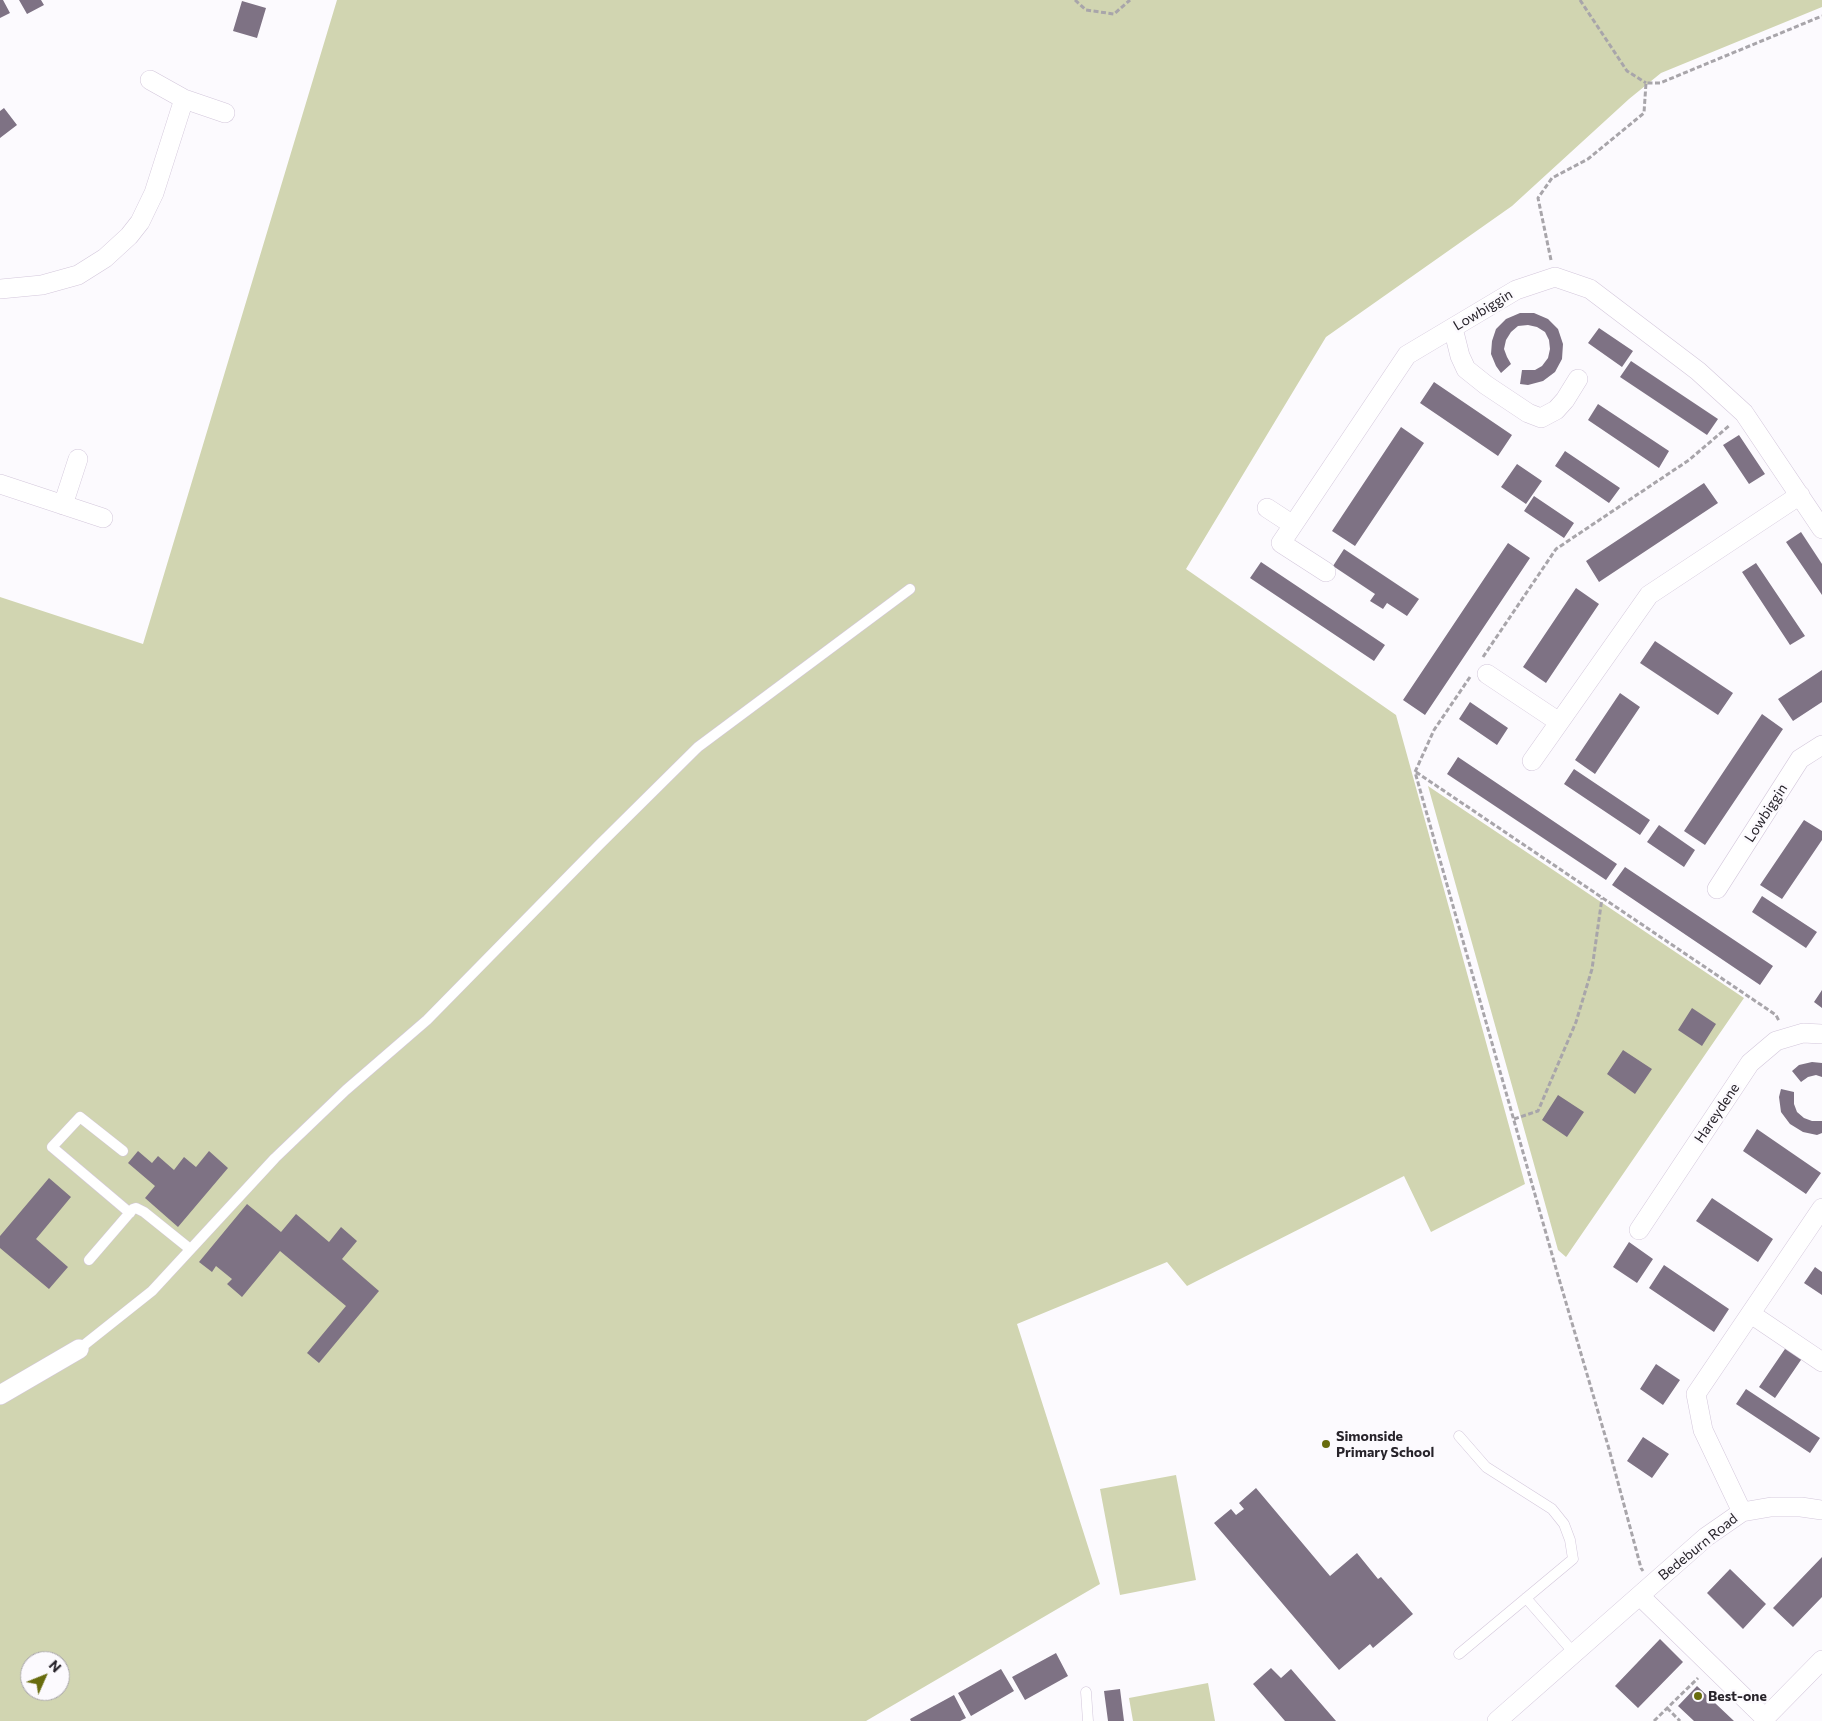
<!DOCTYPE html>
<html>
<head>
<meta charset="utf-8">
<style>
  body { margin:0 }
  #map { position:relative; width:1822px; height:1721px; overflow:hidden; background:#fcfafe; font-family:Commissioner,sans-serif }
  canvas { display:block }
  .north { position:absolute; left:20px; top:1651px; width:50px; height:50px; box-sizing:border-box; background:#fcfafe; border:1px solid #a7a4a9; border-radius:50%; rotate:46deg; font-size:14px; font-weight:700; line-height:20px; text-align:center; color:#27232a }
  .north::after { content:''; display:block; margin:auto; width:18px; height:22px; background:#686c0e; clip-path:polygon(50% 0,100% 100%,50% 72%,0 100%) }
</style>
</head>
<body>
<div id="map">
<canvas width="1822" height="1721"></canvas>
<div class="north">N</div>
</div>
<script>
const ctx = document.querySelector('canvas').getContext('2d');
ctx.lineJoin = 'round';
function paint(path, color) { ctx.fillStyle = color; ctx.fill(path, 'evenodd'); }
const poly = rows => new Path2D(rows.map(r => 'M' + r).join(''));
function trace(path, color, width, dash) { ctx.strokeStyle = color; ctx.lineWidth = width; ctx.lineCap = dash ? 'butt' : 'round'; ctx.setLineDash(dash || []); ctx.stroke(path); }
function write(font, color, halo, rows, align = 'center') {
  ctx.font = font + ' Commissioner,sans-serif'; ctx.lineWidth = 5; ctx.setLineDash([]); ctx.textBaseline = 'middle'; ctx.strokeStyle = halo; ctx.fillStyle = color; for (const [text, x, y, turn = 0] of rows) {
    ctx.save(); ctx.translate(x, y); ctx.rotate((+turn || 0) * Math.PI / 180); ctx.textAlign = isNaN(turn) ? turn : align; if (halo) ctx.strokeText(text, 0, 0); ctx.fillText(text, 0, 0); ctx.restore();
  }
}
const green = poly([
  [337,0,1822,0,1822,7,1661,73,1629,99,1512,206,1326,337,1186,569,1396,715,1525,1184,1431,1232,1404,1176,1187,1286,1167,1262,1017,1324,1100,1584,866,1721,0,1721,0,597,143,644],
  [30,1661,60,1661,60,1691,30,1691],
  [1428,786,1744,998,1566,1257,1558,1250],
  [1176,1475,1196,1580,1120,1595,1100,1489],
  [1208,1683,1215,1721,1133,1721,1129,1698]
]);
const building = poly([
  [0,0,3,0,10,13,0,18],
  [19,0,41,0,44,5,27,14],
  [242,1,266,8,257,38,233,31],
  [4,108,17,125,0,138,0,111],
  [1520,313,1534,313,1548,319,1558,329,1563,344,1562,359,1555,372,1543,381,1528,385,1520,384,1522,370,1535,370,1542,366,1548,358,1550,349,1549,340,1545,332,1537,327,1528,325,1518,326,1511,332,1506,340,1504,349,1507,357,1511,364,1501,373,1496,366,1491,354,1492,341,1496,329,1506,319],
  [1599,328,1633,351,1622,367,1588,343],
  [1631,361,1718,419,1707,435,1620,377],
  [1434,382,1512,435,1498,456,1420,403],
  [1598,404,1669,451,1659,468,1588,420],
  [1401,427,1424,443,1355,546,1332,531],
  [1739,435,1765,474,1749,484,1723,445],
  [1565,451,1620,488,1609,503,1555,466],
  [1517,464,1542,481,1526,504,1501,487],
  [1704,483,1718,503,1599,582,1586,561],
  [1534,496,1574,523,1564,538,1524,511],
  [1801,532,1822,564,1822,595,1786,542],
  [1508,543,1530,558,1425,715,1403,700],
  [1344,549,1419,599,1407,616,1387,603,1383,609,1370,601,1375,594,1333,566],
  [1261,562,1385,645,1374,661,1250,578],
  [1756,563,1805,636,1790,645,1742,572],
  [1576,588,1599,604,1546,683,1523,667],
  [1655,641,1733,693,1718,715,1640,663],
  [1822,670,1822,702,1793,721,1778,699],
  [1620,693,1640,707,1595,774,1575,760],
  [1470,702,1508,728,1497,745,1459,719],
  [1762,714,1783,729,1705,845,1684,831],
  [1458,757,1617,864,1606,880,1447,774],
  [1574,769,1650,820,1640,835,1564,784],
  [1804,820,1822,831,1822,840,1782,899,1760,885],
  [1659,825,1695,850,1684,867,1647,842],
  [1625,867,1773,966,1760,985,1612,885],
  [1762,896,1817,932,1806,948,1752,912],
  [1822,990,1822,1008,1814,1002],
  [1692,1008,1716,1024,1702,1046,1678,1030],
  [1623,1050,1652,1069,1635,1094,1607,1074],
  [1812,1062,1822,1063,1822,1077,1816,1075,1808,1077,1801,1082,1792,1071,1799,1065],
  [1781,1089,1794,1092,1794,1104,1797,1112,1804,1118,1812,1121,1822,1121,1822,1133,1817,1135,1803,1132,1790,1124,1781,1112,1779,1097],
  [1558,1095,1584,1112,1567,1137,1542,1120],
  [1757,1129,1821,1173,1806,1194,1743,1151],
  [138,1151,152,1163,158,1156,174,1170,184,1157,196,1167,209,1151,228,1168,178,1227,145,1198,155,1186,128,1163],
  [49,1178,71,1197,36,1239,68,1267,49,1289,0,1248,0,1236],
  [1712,1198,1773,1239,1758,1262,1696,1221],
  [247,1204,281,1232,296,1214,329,1242,341,1227,357,1241,342,1259,379,1291,319,1363,307,1353,346,1306,280,1251,242,1297,227,1284,232,1279,216,1266,212,1272,199,1262],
  [1629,1242,1653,1259,1637,1283,1613,1267],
  [1664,1265,1729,1309,1714,1332,1649,1288],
  [1815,1267,1822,1272,1822,1295,1804,1283],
  [1787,1346,1803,1357,1775,1398,1759,1387],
  [1656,1364,1680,1380,1663,1405,1640,1389],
  [1746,1389,1820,1438,1810,1453,1736,1404],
  [1643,1437,1669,1454,1652,1478,1627,1461],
  [1256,1488,1330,1576,1357,1553,1378,1579,1381,1577,1413,1614,1373,1648,1370,1644,1339,1670,1214,1523,1231,1509,1236,1515,1244,1509,1239,1503],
  [1822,1557,1822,1597,1793,1627,1773,1608],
  [1730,1569,1766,1604,1743,1629,1707,1593],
  [1660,1639,1683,1662,1638,1708,1615,1686],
  [1056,1653,1068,1676,1025,1700,1012,1677],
  [1271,1668,1281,1678,1291,1669,1336,1721,1285,1721,1253,1684],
  [1001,1669,1014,1691,971,1716,958,1693],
  [1697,1686,1734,1721,1694,1721,1678,1706],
  [1120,1689,1124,1721,1108,1721,1104,1691],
  [954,1695,966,1718,960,1721,911,1721,910,1719]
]);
const path = poly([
  [1075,0,1086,10,1114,14,1130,0],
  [1580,0,1627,71,1646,83],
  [1551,260,1538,198,1552,178,1588,159,1644,113,1646,83,1660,83,1822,16],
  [1483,657,1556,549,1689,460,1730,425],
  [1470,677,1434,730,1415,772,1557,1272,1609,1449,1641,1568,1643,1571],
  [1416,772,1776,1015,1779,1021],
  [1514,1119,1538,1111,1576,1022,1592,969,1602,898],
  [1667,1708,1680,1721],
  [1654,1721,1698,1678]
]);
const lane = poly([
  [123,1151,80,1117,52,1147,130,1213],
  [89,1260,133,1209,136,1208,144,1212,190,1249],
  [79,1349,152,1291,275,1158,346,1090,427,1020,600,844,698,747,910,589],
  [1526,1598,1574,1653],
  [1459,1654,1573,1559,1570,1540,1564,1524,1552,1509,1486,1467,1459,1436],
  [1086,1692,1088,1721]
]);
const street = poly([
  [150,80,184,99,225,113],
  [0,289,42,285,78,275,105,258,129,236,140,222,154,193,184,99],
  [1453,328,1460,356,1466,369,1486,385,1528,413,1541,418,1556,410,1565,400,1578,379],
  [0,484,103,518],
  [63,505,78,459],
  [1267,508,1293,525],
  [1326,572,1281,543,1407,355,1516,290,1555,277,1590,289,1698,371,1744,413,1822,529],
  [1487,674,1559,722],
  [1532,761,1649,595,1800,495],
  [1717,889,1800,759,1822,745],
  [1639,1230,1750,1063,1776,1041,1803,1033,1822,1034],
  [1751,1314,1822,1362],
  [0,1395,79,1349],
  [1742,1512,1703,1430,1696,1394,1822,1208],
  [1640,1596,1765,1718,1822,1660],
  [1497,1721,1706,1537,1742,1512,1771,1507,1801,1507,1822,1510]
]);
const markers = [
  [1326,1444,5,"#686c0e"],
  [1698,1696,5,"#686c0e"]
];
const streetNames = [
  ["Lowbiggin",1483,310,-31],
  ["Lowbiggin",1766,813,-57],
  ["Hareydene",1717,1113,-56],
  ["Bedeburn Road",1698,1547,-39]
];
const poiNames = [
  ["Simonside",1336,1436],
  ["Primary School",1336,1452],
  ["Best-one",1708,1696]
];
paint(green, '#d1d5b1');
paint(building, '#7e7284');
trace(lane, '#d3c7db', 11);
trace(street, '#d3c7db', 20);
trace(path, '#a8a5aa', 3, [5, 2.5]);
trace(lane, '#fff', 10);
trace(street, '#fff', 19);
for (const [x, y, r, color] of markers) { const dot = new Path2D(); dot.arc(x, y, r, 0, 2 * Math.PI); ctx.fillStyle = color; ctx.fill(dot); trace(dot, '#fcfafe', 2); }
write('14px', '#27232a', '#fcfafe', streetNames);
write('bold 14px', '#27232a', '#fcfafe', poiNames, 'left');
</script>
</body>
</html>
